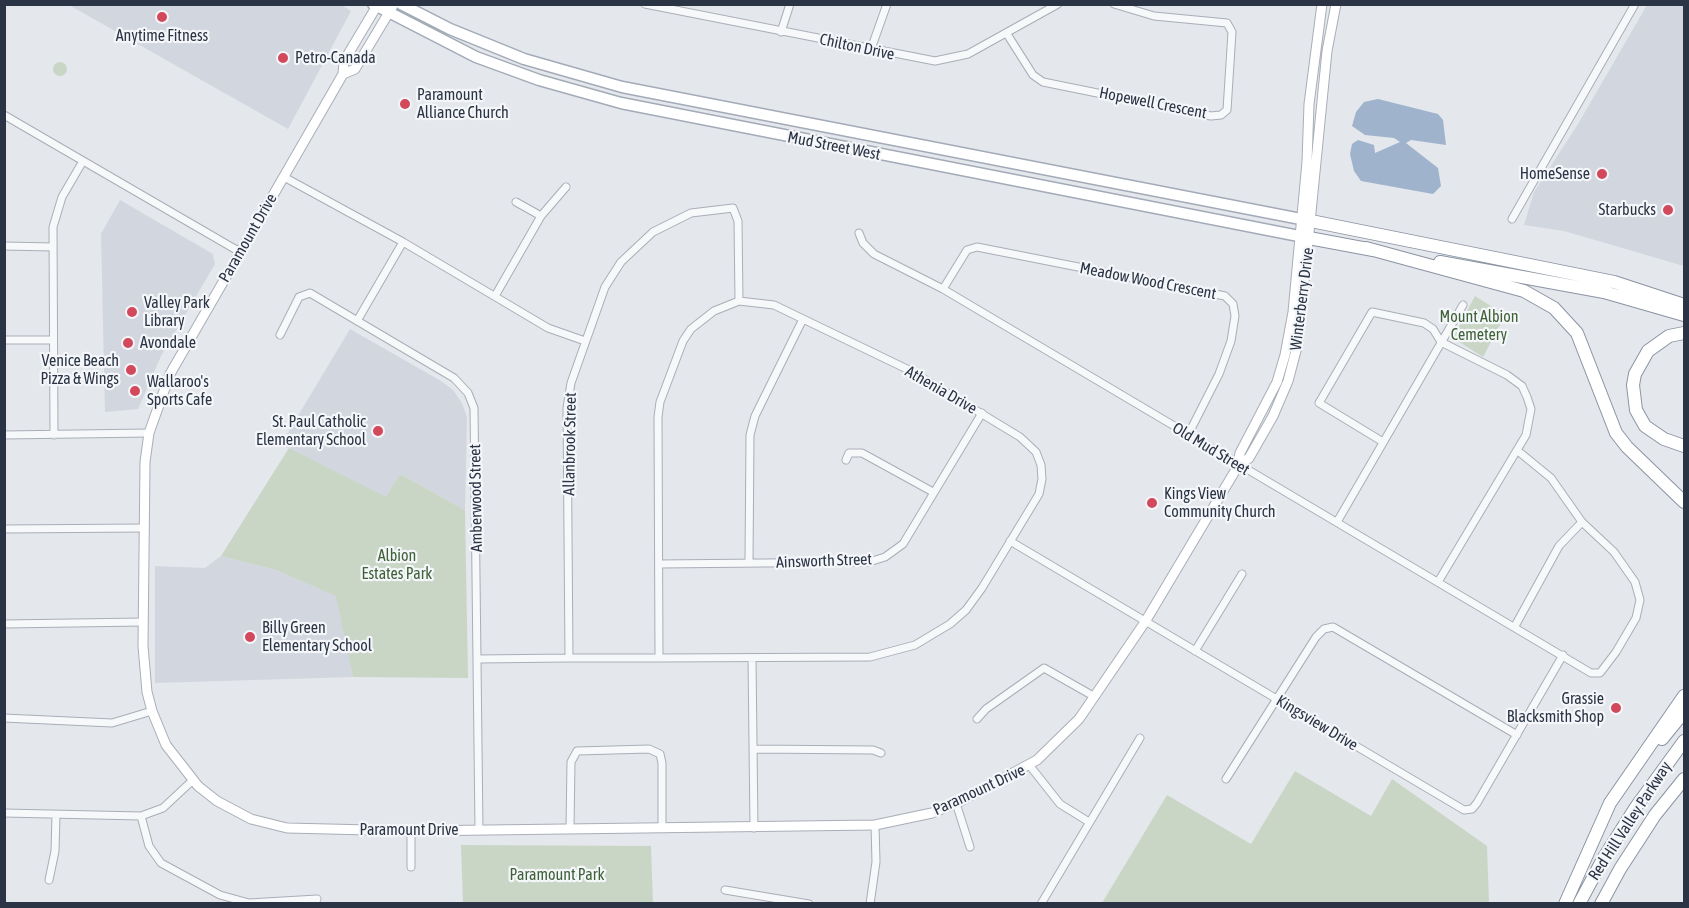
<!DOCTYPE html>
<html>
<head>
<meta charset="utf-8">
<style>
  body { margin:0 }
  #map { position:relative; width:1689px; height:908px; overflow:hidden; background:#e4e7ec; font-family:"Asap Condensed",sans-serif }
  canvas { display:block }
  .frame { position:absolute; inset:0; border:6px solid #2b3445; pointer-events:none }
</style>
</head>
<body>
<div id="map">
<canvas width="1689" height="908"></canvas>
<div class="frame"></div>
</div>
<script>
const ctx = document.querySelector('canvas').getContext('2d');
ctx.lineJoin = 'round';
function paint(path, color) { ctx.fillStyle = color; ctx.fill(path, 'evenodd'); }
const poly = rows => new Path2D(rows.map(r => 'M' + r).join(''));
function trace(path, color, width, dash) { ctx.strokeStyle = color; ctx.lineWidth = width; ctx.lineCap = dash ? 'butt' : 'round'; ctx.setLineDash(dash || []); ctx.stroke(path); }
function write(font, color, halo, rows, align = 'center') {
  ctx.font = font + ' "Asap Condensed",sans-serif'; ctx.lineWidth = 4.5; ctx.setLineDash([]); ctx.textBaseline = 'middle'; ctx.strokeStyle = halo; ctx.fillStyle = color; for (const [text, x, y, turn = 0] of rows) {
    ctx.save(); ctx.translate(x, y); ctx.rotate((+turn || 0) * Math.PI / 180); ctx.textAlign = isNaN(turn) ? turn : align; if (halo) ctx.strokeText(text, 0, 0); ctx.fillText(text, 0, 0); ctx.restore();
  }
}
const built = poly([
  [340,4,351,11,288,129,69,5],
  [1647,5,1684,5,1684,266,1564,231,1524,225,1534,192,1578,124],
  [120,200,213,254,215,264,161,356,138,409,105,412,101,234],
  [350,329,441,381,453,390,462,403,467,417,465,510,400,474,386,498,281,444],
  [221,556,276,570,337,596,353,677,155,683,155,566,205,568]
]);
const green = poly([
  '53 69a7 7 0 1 1 14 0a7 7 0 1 1-14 0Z',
  [1475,296,1505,315,1483,357,1453,338],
  [289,448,386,497,400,474,465,510,468,678,353,677,336,596,276,570,221,556],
  [1295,771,1371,816,1392,779,1487,846,1489,903,1102,903,1167,795,1251,844],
  [461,845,651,846,653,903,463,903]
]);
const water = poly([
  [1378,99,1438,114,1443,120,1446,145,1411,140,1406,143,1438,168,1441,186,1433,194,1361,181,1354,171,1350,154,1352,144,1358,140,1374,145,1375,153,1400,142,1394,138,1365,135,1352,126,1356,112,1364,102]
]);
const street = poly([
  [645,4,935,61,968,54,1058,4],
  [781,32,790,4],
  [1007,34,1033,75,1043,82,1211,116,1221,115,1227,110,1232,32,1227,23,1154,16,1114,4],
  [871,49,887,4],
  [4,115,240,252],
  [284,177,403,242,548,328,585,341],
  [516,202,541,216],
  [1512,219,1635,4],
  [859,233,863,243,874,254,943,289,1591,673,1600,673,1616,652,1636,618,1640,600,1635,582,1614,552,1582,522,1551,478,1518,451],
  [4,246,53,247],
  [943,289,967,250,977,247,1225,296,1233,304,1235,316,1231,341,1219,374,1188,435],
  [495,296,541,216,566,187],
  [357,321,403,242],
  [280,335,299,297,310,293,454,378,468,393,474,408,479,830],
  [4,340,53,340],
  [4,435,149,433],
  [54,435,53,227,62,197,83,161],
  [1383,442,1319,403,1372,312,1424,323,1433,329,1441,342,1507,375,1522,386,1527,397,1531,409,1526,435,1438,582],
  [846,460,849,453,862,453,933,492],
  [1337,522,1463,305],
  [4,529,143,528],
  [1010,541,1464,810,1472,809,1477,803,1563,655],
  [749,563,750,435,755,416,803,319],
  [659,564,869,562,885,557,903,544,982,413],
  [4,624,143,622],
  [1515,626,1559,546,1582,522],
  [1195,651,1242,574],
  [569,658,567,408,571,383,605,287,621,262,653,232,691,213,733,208,738,221,739,301],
  [752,658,754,828],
  [478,659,569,658,659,658,870,657,915,645,950,624,966,610,982,588,1039,494,1042,479,1041,465,1036,452,1020,437,911,371,774,305,739,301,714,311,691,329,683,341,660,402,658,417,659,658],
  [4,718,112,723,152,711],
  [977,719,986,709,1044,668,1095,697],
  [754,749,873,750,881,753],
  [1030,766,1060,804,1089,822],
  [1226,779,1316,637,1324,629,1333,627,1517,735],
  [956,803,970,847],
  [4,813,141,816,163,808,193,780],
  [141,816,149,846,161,863,220,895,249,903,317,899],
  [570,828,571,762,577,751,649,749,660,754,662,763,662,828],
  [411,867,411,831],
  [49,880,55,851,56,815],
  [725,890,809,904],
  [870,904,876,862,875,825],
  [1041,904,1140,738]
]);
const secondary = poly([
  [378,4,344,61,343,74,170,374,149,433,145,462,143,646,147,692,152,711,166,745,198,786,217,801,251,819,287,828,411,831,875,825,932,813,959,802,1037,760,1079,719,1145,622,1238,466,1240,453,1277,382,1285,355,1293,312,1307,162,1309,104,1322,4],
  [343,74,355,69,394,4],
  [1238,466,1249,458,1273,416,1288,381,1298,343,1327,51,1336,4]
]);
const primary = poly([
  [373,4,476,57,539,80,621,103,1309,238],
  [401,4,450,29,524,59,622,87,1311,221]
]);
const highway = poly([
  [1311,221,1614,282,1684,305],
  [1309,238,1373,250],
  [1366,248,1524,291,1554,308,1577,333,1616,433,1627,447,1684,502],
  [1440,262,1604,292,1684,315],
  [1684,333,1669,336,1648,351,1635,374,1633,385,1636,410,1645,426,1664,439,1684,446],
  [1662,739,1684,712],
  [1565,904,1610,803,1684,696],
  [1579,904,1603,859,1636,807,1684,741],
  [1601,904,1620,869,1655,815,1684,779]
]);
const markers = [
  [162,17,6,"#d1495b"],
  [283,58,6,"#d1495b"],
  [405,104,6,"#d1495b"],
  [1602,174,6,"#d1495b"],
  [1668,210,6,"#d1495b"],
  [132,312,6,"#d1495b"],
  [128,343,6,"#d1495b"],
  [131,370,6,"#d1495b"],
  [135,391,6,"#d1495b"],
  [378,431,6,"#d1495b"],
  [1152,503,6,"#d1495b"],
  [250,637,6,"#d1495b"],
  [1616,708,6,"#d1495b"]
];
const poiNames = [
  ["Anytime Fitness",162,36,"center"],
  ["Petro-Canada",295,58],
  ["Paramount",417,95],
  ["Alliance Church",417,113],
  ["HomeSense",1590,174,"right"],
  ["Starbucks",1656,210,"right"],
  ["Valley Park",144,303],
  ["Library",144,321],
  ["Avondale",140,343],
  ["Venice Beach",119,361,"right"],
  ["Pizza & Wings",119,379,"right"],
  ["Wallaroo's",147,382],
  ["Sports Cafe",147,400],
  ["St. Paul Catholic",366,422,"right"],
  ["Elementary School",366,440,"right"],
  ["Kings View",1164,494],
  ["Community Church",1164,512],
  ["Billy Green",262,628],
  ["Elementary School",262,646],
  ["Grassie",1604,699,"right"],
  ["Blacksmith Shop",1604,717,"right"]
];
const streetNames = [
  ["Chilton Drive",857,47,12],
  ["Hopewell Crescent",1153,103,11],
  ["Mud Street West",834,146,11],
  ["Paramount Drive",248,238,-60],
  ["Meadow Wood Crescent",1148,281,11],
  ["Winterberry Drive",1302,299,-83],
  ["Athenia Drive",941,390,30],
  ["Allanbrook Street",570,444,-89],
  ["Old Mud Street",1211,449,31],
  ["Amberwood Street",476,498,-91],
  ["Ainsworth Street",824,561,-2],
  ["Kingsview Drive",1317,723,31],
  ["Paramount Drive",979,790,-25],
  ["Red Hill Valley Parkway",1630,821,-57],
  ["Paramount Drive",409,830]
];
const parkNames = [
  ["Mount Albion",1479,317],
  ["Cemetery",1479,335],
  ["Albion",397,556],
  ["Estates Park",397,574],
  ["Paramount Park",557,875]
];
paint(built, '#d2d6de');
paint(green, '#c9d6c5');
paint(water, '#9fb4cc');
trace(street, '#a9aeb7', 9);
trace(secondary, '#a9aeb7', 11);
trace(primary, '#a3abb8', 13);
trace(highway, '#8b94a3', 14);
trace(street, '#f7f8fa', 7);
trace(secondary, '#fff', 9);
trace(primary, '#fff', 10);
trace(highway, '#fff', 12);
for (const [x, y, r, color] of markers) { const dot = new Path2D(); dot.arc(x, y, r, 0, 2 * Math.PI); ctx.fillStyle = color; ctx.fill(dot); trace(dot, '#f4f6f9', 2); }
write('16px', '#2b3445', '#f4f6f9', poiNames, 'left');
write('16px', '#2b3445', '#f4f6f9', streetNames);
write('16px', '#3f6138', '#f4f6f9', parkNames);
</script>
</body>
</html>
